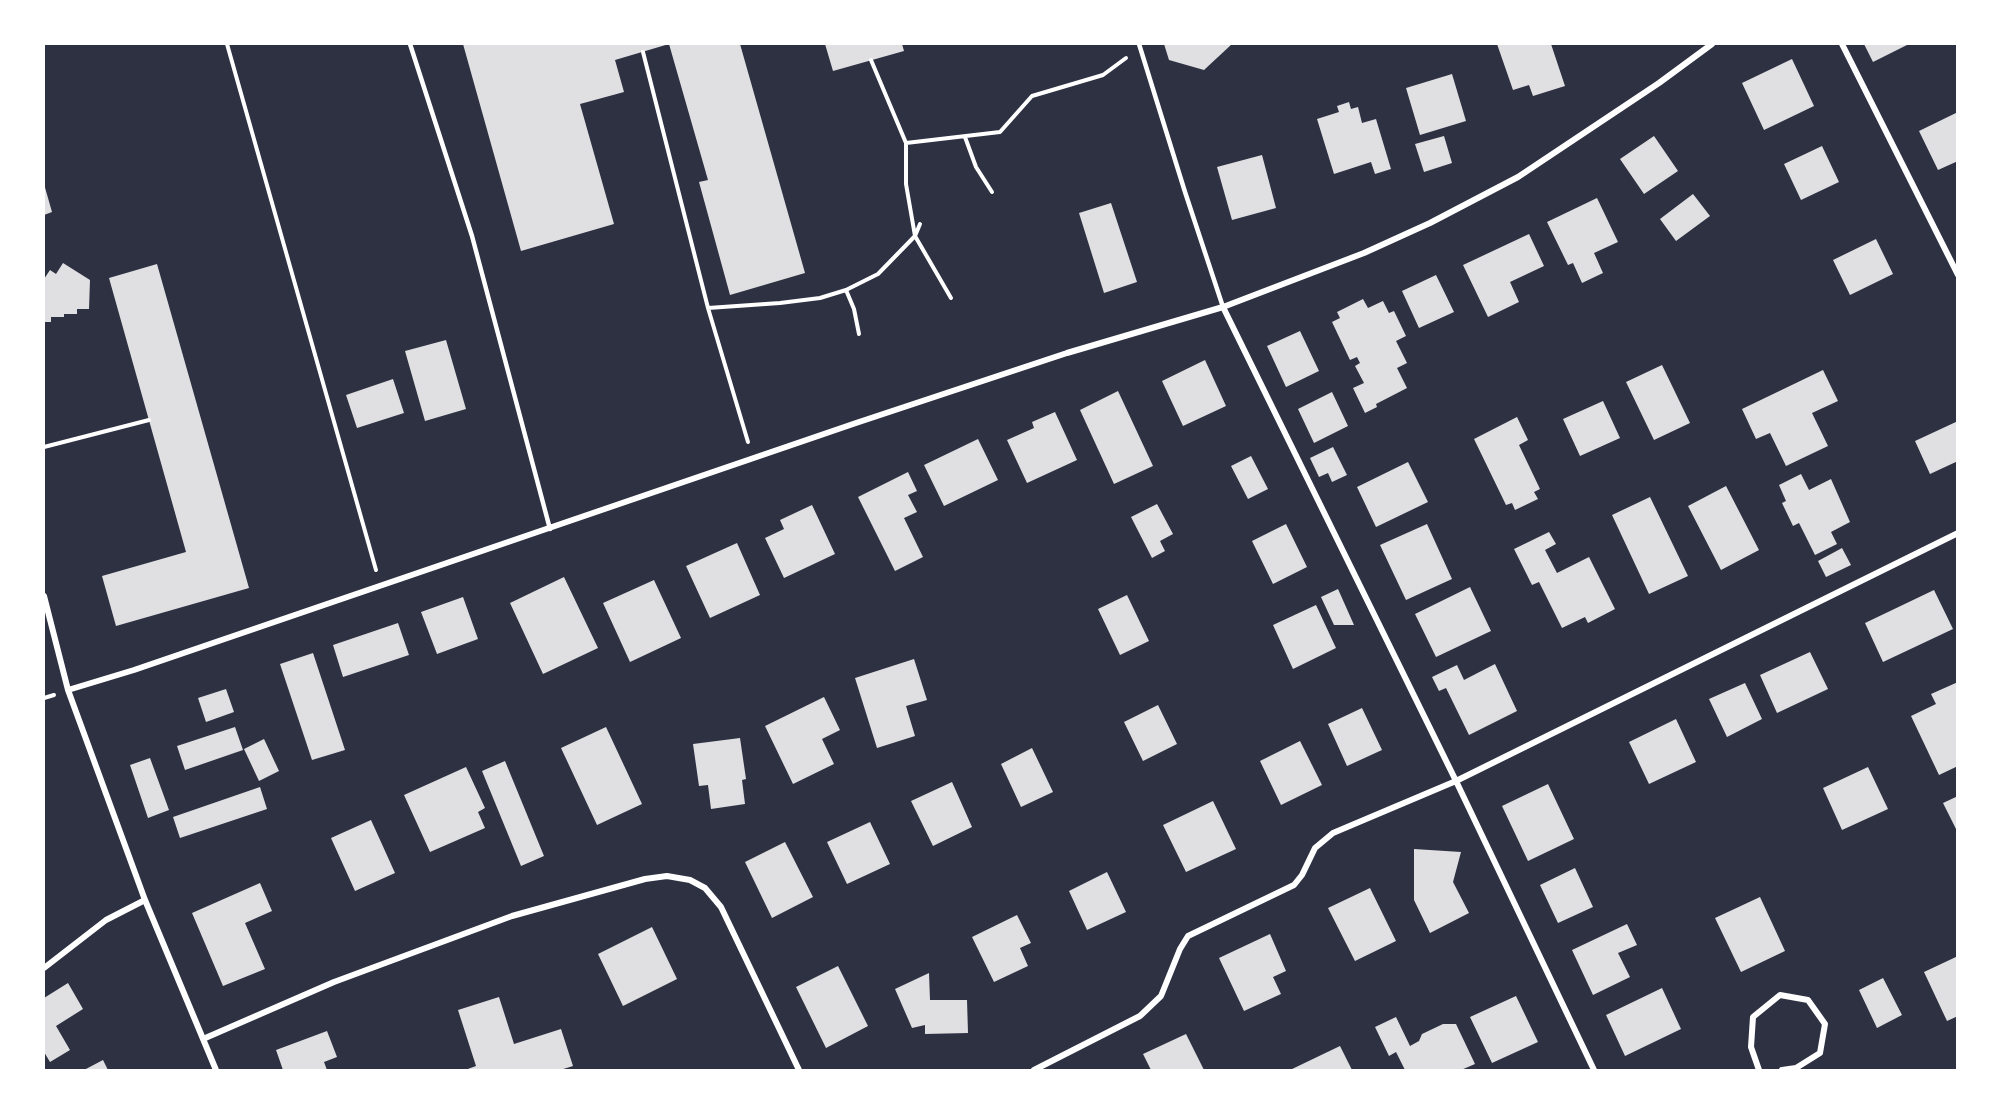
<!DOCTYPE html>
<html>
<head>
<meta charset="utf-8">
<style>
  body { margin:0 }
  #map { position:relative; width:2001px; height:1114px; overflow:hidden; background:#2d3142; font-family:Quicksand,sans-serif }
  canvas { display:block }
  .frame { position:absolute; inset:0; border:45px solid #fff; pointer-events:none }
</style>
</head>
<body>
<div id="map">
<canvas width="2001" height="1114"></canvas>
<div class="frame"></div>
</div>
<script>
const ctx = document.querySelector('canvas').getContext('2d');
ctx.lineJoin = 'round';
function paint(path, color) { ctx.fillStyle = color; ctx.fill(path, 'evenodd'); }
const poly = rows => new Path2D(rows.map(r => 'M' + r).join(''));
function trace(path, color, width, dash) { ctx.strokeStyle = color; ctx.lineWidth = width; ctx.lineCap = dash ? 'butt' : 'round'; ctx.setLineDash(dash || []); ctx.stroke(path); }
const building = poly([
  [463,44,740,44,805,273,730,295,699,182,708,180,669,44,615,60,624,92,580,104,614,224,521,251],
  [825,44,902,44,904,51,833,71],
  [1164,44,1232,44,1204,70,1169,60],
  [1497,44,1551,44,1565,86,1533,96,1529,85,1513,90],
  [1864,44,1909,44,1873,62],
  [1792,59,1814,106,1764,130,1742,83],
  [1452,74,1466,121,1420,135,1406,88],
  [1349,102,1351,109,1358,107,1362,123,1376,119,1391,169,1375,174,1371,162,1334,174,1317,119,1339,112,1337,106],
  [1958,112,1958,161,1938,170,1919,131],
  [1444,136,1452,163,1424,172,1415,144],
  [1654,136,1678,171,1644,194,1620,159],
  [1822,146,1839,182,1801,200,1784,164],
  [1262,155,1276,208,1232,220,1217,167],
  [44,184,52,212,44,215],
  [1693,194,1710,216,1676,241,1660,219],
  [1597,198,1618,242,1594,253,1603,273,1582,283,1573,263,1568,265,1547,222],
  [1111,203,1137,282,1104,293,1079,213],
  [1529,234,1544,266,1510,282,1519,302,1488,317,1463,265],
  [1876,239,1893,274,1850,295,1833,260],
  [63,263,90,280,89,309,77,309,77,314,64,314,64,317,51,317,51,322,44,322,44,279,50,270,56,274],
  [157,264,249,588,116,626,102,576,186,552,109,278],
  [1436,275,1454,312,1419,328,1402,291],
  [1363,299,1368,308,1383,301,1389,313,1394,311,1406,336,1396,341,1407,363,1397,368,1407,388,1376,404,1377,407,1365,413,1353,388,1364,383,1355,366,1360,363,1357,357,1350,360,1332,322,1340,318,1337,312],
  [1300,331,1319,371,1286,387,1267,346],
  [446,340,466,409,425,421,405,351],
  [1205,360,1226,406,1183,426,1162,381],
  [1662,365,1690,423,1654,440,1626,382],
  [1823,370,1838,401,1812,413,1828,446,1786,466,1770,433,1756,439,1742,409],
  [393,379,404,413,357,428,346,395],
  [1118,391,1153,466,1114,484,1080,410],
  [1332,392,1348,426,1314,443,1298,409],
  [1603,401,1620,438,1580,456,1563,419],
  [1055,412,1077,460,1027,483,1007,440,1034,428,1032,422],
  [1517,417,1528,440,1519,445,1540,489,1534,492,1538,499,1515,510,1512,503,1506,505,1474,439],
  [1958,421,1958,461,1930,474,1915,441],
  [978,439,998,480,944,506,924,465],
  [1333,447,1347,475,1332,482,1328,473,1319,477,1310,458],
  [1251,456,1268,489,1248,499,1231,466],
  [1408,462,1428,502,1376,527,1357,487],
  [908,472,917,491,908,495,917,512,904,518,923,557,895,571,858,497],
  [1801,474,1809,490,1831,479,1850,522,1831,532,1837,544,1815,555,1799,523,1793,526,1782,503,1786,501,1779,485],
  [1726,486,1759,550,1721,570,1688,506],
  [1650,497,1688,576,1649,594,1612,515],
  [1157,504,1173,534,1160,541,1165,551,1152,558,1131,517],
  [812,505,835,554,784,578,765,538,784,529,780,520],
  [1286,524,1307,567,1273,584,1252,541],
  [1427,524,1452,579,1406,600,1380,545],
  [1549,532,1556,544,1545,550,1557,573,1589,557,1615,609,1588,623,1585,617,1562,628,1539,582,1532,585,1514,549],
  [737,543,760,595,710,618,686,566],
  [1842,548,1851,565,1826,577,1818,561],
  [564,577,598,648,543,674,510,603],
  [654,580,681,638,630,662,603,603],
  [1470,587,1491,631,1436,657,1415,614],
  [1338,589,1354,625,1334,625,1321,597],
  [1934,590,1953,629,1883,662,1865,623],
  [1127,595,1149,641,1120,655,1098,609],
  [463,597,478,639,437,654,421,612],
  [1316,605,1336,648,1293,669,1273,625],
  [398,623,409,655,343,677,333,645],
  [1810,652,1828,689,1777,713,1760,675],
  [313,653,345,750,312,760,280,664],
  [914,659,927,700,906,706,915,736,877,748,855,678],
  [1495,664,1517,711,1469,735,1446,688,1439,691,1432,677,1457,665,1464,680],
  [1958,682,1958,766,1939,775,1911,716,1936,704,1931,694],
  [1745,683,1762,719,1727,737,1709,699],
  [226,689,234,712,206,722,198,698],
  [824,697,840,730,822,739,834,764,793,784,765,726],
  [1158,705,1177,744,1143,761,1124,722],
  [1362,708,1382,750,1347,766,1328,724],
  [1676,719,1696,762,1649,784,1629,742],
  [235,727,243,750,185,770,177,746],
  [606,727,642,804,597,825,561,748],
  [740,738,746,779,742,780,745,804,711,809,708,785,699,786,693,744],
  [264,739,279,771,259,781,244,749],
  [1300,741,1322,785,1281,805,1260,761],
  [1032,748,1053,792,1021,807,1001,764],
  [150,758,169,810,148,818,130,765],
  [505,761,544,856,521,866,482,771],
  [466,767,485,808,478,812,485,828,430,852,404,795],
  [1868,767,1888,809,1842,830,1823,788],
  [952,782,972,827,933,846,911,801],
  [1548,784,1574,839,1528,861,1502,806],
  [260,787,267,809,180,838,173,817],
  [1958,796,1958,833,1943,803],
  [1213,801,1236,849,1186,872,1163,825],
  [371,820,395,873,355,891,331,838],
  [870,822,890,864,847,884,827,842],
  [785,842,813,897,772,918,745,862],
  [1414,849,1461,852,1453,882,1469,913,1430,933,1414,900],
  [1575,868,1593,907,1558,923,1540,885],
  [1107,872,1126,912,1087,930,1069,891],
  [260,883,272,911,245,923,265,969,223,986,192,913],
  [1370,888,1396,941,1355,961,1328,908],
  [1760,897,1785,951,1741,972,1715,918],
  [1017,915,1031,943,1020,948,1028,966,994,982,972,937],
  [1627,924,1637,945,1618,953,1630,977,1593,995,1572,950],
  [652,927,677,979,623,1006,598,954],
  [1270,934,1286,971,1273,977,1281,994,1244,1011,1219,958],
  [1958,956,1958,1016,1947,1021,1924,972],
  [838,966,868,1026,826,1048,796,987],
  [929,973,930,1000,967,1000,968,1033,925,1034,925,1025,912,1028,895,989],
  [1883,978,1902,1015,1877,1028,1859,990],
  [68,983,83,1009,56,1026,70,1050,50,1062,44,1052,44,998],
  [1662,988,1681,1029,1625,1056,1606,1015],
  [1516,996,1538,1042,1492,1063,1470,1017],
  [499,997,514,1044,561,1029,573,1066,560,1070,465,1070,476,1066,458,1010],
  [1396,1017,1410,1046,1419,1041,1422,1034,1443,1024,1456,1024,1475,1064,1461,1070,1405,1070,1396,1052,1389,1056,1375,1027],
  [327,1031,337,1057,324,1062,327,1070,283,1070,276,1050],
  [1186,1034,1204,1070,1151,1070,1143,1054],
  [1340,1046,1352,1070,1290,1070],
  [103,1060,108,1070,84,1070]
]);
const path = poly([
  [227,44,376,570],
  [643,52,708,308,748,442],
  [871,60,906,143,906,184,915,236,951,298],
  [965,137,976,167,992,192],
  [906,143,1000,132,1032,96,1103,75,1126,58],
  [846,290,854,309,859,334],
  [708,308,780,303,820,298,846,290,878,274,915,236,920,224],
  [44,447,149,420],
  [44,698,54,695]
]);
const service = poly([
  [410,44,472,236,550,529],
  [1139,44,1185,192,1223,307]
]);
const minor = poly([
  [1842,44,1958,275],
  [1223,307,1456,781,1594,1070],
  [44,596,68,690,145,900,216,1070],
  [68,690,134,670,856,423,1067,353,1223,307,1364,253,1430,223,1518,177,1659,83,1712,44],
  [44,968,106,920,145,900],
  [203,1039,334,982,512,916,645,879,667,876,690,880,705,888,721,907,799,1070],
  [1034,1070,1140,1016,1161,996,1180,949,1188,936,1294,885,1302,875,1315,848,1333,833,1456,781,1958,533],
  [1759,1070,1751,1047,1753,1017,1780,995,1808,1000,1825,1024,1820,1053,1796,1068,1782,1070]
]);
paint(building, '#e0e0e3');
trace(path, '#fff', 4);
trace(service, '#fff', 4.5);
trace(minor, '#fff', 6);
</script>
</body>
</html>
